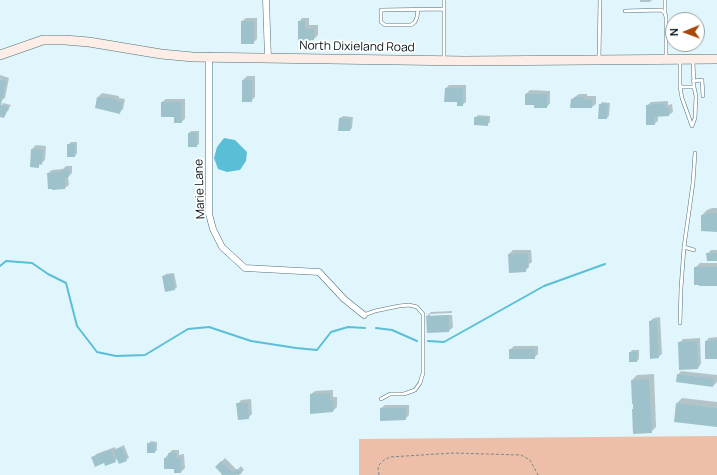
<!DOCTYPE html>
<html>
<head>
<meta charset="utf-8">
<style>
  body { margin:0 }
  #map { position:relative; width:717px; height:475px; overflow:hidden; background:#e0f6fc; font-family:Manrope,sans-serif }
  canvas { display:block }
  .north { position:absolute; left:665px; top:12px; width:40px; height:40px; box-sizing:border-box; background:#fff; border:1px solid #9a9fa1; border-radius:50%; rotate:269deg; font-size:11px; font-weight:700; line-height:16px; text-align:center; color:#031013 }
  .north::after { content:''; display:block; margin:auto; width:14px; height:18px; background:#a94705; clip-path:polygon(50% 0,100% 100%,50% 72%,0 100%) }
</style>
</head>
<body>
<div id="map">
<canvas width="717" height="475"></canvas>
<div class="north">N</div>
</div>
<script>
const ctx = document.querySelector('canvas').getContext('2d');
ctx.lineJoin = 'round';
function paint(path, color) { ctx.fillStyle = color; ctx.fill(path, 'evenodd'); }
const poly = rows => new Path2D(rows.map(r => 'M' + r).join(''));
function trace(path, color, width, dash) { ctx.strokeStyle = color; ctx.lineWidth = width; ctx.lineCap = dash ? 'butt' : 'round'; ctx.setLineDash(dash || []); ctx.stroke(path); }
function write(font, color, halo, rows, align = 'center') {
  ctx.font = font + ' Manrope,sans-serif'; ctx.lineWidth = 3.5; ctx.setLineDash([]); ctx.textBaseline = 'middle'; ctx.strokeStyle = halo; ctx.fillStyle = color; for (const [text, x, y, turn = 0] of rows) {
    ctx.save(); ctx.translate(x, y); ctx.rotate((+turn || 0) * Math.PI / 180); ctx.textAlign = isNaN(turn) ? turn : align; if (halo) ctx.strokeText(text, 0, 0); ctx.fillText(text, 0, 0); ctx.restore();
  }
}
const green = poly([
  [717,436,717,475,359,475,359,439]
]);
const water = poly([
  [224,138,235,140,247,152,246,161,240,170,227,172,218,169,214,158,217,147]
]);
const shadow = poly([
  [640,0,652,0,650,2,640,2],
  [246,18,257,18,257,39,253,43,242,21],
  [302,18,309,18,309,25,318,25,318,35,314,39,299,40,299,22],
  [0,75,9,78,5,98,1,101],
  [247,76,255,76,255,97,251,101,243,80],
  [449,85,466,85,466,102,462,105,446,88],
  [530,90,550,91,550,103,547,107,535,104,526,94],
  [102,93,119,96,119,98,125,99,123,109,119,113,96,107,98,97],
  [579,94,587,94,587,96,596,96,596,104,592,107,572,99],
  [166,99,185,99,185,119,181,122,162,102],
  [668,101,668,105,672,104,673,112,669,115,658,116,658,121,654,124,647,106,651,102],
  [602,102,610,103,609,116,607,118,600,105],
  [3,103,11,105,4,117,0,116,0,108],
  [478,115,490,116,490,122,487,125,475,118],
  [343,116,353,117,352,128,350,130,340,118],
  [191,131,199,131,199,144,196,146,189,133],
  [71,142,77,142,77,153,75,156,68,145],
  [36,145,46,146,45,160,38,166,32,149],
  [66,166,72,166,72,173,68,177,69,185,65,188,48,173,52,170,63,169],
  [712,208,717,208,717,231,702,215,707,210],
  [513,250,531,250,532,262,529,264,529,267,525,271,509,254],
  [711,250,717,250,717,260,708,253],
  [700,263,717,263,717,285,695,268],
  [174,273,177,287,175,289,163,277,166,274],
  [452,311,452,313,430,314,430,316,452,315,453,327,449,331,427,316,431,312],
  [660,317,662,354,658,357,650,321,654,318],
  [717,337,717,358,706,341,709,338],
  [700,338,701,364,698,368,679,343,683,339],
  [514,346,538,346,538,354,534,358,510,350],
  [632,350,639,350,639,359,637,361,630,353],
  [681,371,717,375,717,382,713,386,678,375],
  [654,374,656,427,651,432,634,408,632,380,637,375],
  [333,390,333,397,337,397,337,407,333,411,311,394,315,391],
  [682,398,717,402,717,426,677,403],
  [251,399,252,414,248,418,238,404,241,400],
  [385,405,409,405,409,415,405,419,381,408],
  [151,441,157,442,157,450,155,452,148,444],
  [124,445,129,458,119,463,117,459,115,461,105,462,93,458,96,454,115,447,116,449],
  [172,450,179,450,179,455,184,454,185,468,181,472,175,472,175,468,165,458],
  [225,458,237,470,241,466,244,470,239,475,222,475,223,474,216,467]
]);
const stream = poly([
  [0,266,6,261,32,263,48,274,66,283,77,326,97,352,116,356,145,355,188,329,209,327,251,341,296,348,317,350,331,332,348,327,365,328],
  [376,328,392,330,417,341],
  [428,341,444,342,544,286,605,264]
]);
const building = poly([
  [241,21,254,21,254,44,241,44],
  [298,21,305,21,305,29,314,29,314,40,298,41],
  [0,80,6,81,1,105,9,107,8,111,7,110,4,118,0,117],
  [242,80,252,80,252,102,242,102],
  [445,88,463,88,463,106,457,106,457,102,444,102],
  [525,94,547,94,547,108,534,108,534,105,525,105],
  [97,97,104,98,104,97,116,99,116,101,122,102,120,114,95,108],
  [574,97,584,97,584,99,592,100,592,108,570,108,571,99,574,99],
  [161,102,181,102,182,123,174,123,174,117,161,117],
  [599,104,608,104,607,119,598,119],
  [653,104,665,104,665,108,669,108,669,116,654,117,655,125,646,125,646,105],
  [474,117,488,117,488,126,474,125],
  [339,118,351,119,350,131,338,131],
  [188,133,197,133,197,147,188,147],
  [67,144,75,144,75,157,67,157],
  [31,149,43,150,42,165,39,164,39,168,30,167],
  [69,169,69,177,65,178,65,189,52,190,52,189,48,189,47,173,61,172,61,170],
  [706,213,717,213,717,232,701,231,701,215,706,215],
  [528,253,528,267,526,267,526,272,509,273,508,254],
  [706,253,717,253,717,261,707,261],
  [694,267,717,267,717,286,699,286,699,285,694,285],
  [172,274,175,290,165,292,162,276],
  [449,315,449,332,427,333,426,316],
  [649,321,657,321,659,358,650,359],
  [717,340,717,359,705,359,705,341],
  [697,341,698,369,679,370,678,342],
  [509,349,535,349,535,359,509,359],
  [629,352,637,352,637,362,629,362],
  [677,374,714,379,713,387,676,382],
  [649,379,652,433,633,434,632,409,633,409,633,404,632,404,631,380],
  [310,394,330,394,330,401,333,401,333,412,310,414],
  [236,403,248,403,249,419,238,420],
  [676,403,717,408,717,427,674,422],
  [380,408,406,408,406,420,380,421],
  [147,443,155,443,155,453,147,453],
  [122,447,127,461,119,464,113,451],
  [111,450,116,462,105,466,104,463,95,467,91,457],
  [168,453,176,453,176,458,181,458,181,473,174,473,174,469,164,469,164,458,168,458],
  [221,461,233,473,237,469,242,474,221,475,222,474,215,467]
]);
const path = poly([
  [379,475,378,469,379,465,384,460,390,457,453,453,521,455,530,460,538,475]
]);
const lane = poly([
  [444,0,444,59],
  [665,0,665,13],
  [418,9,417,17,415,22,411,25,385,25,381,22,381,10,443,9],
  [625,11,661,10,665,13,666,17,666,57],
  [599,59,600,0],
  [680,61,680,87,682,98,692,126],
  [693,81,702,80,703,96],
  [680,87,694,87],
  [692,126,695,118,696,96,694,87,693,61],
  [684,247,694,250],
  [364,315,375,311,399,306,409,305,417,307,423,314,423,373,420,383,415,390,404,394,390,394,381,399],
  [680,323,681,288,684,247,693,183,695,153]
]);
const street = poly([
  [266,0,268,58],
  [209,56,209,214,213,229,222,247,245,268,319,272,344,299,364,315]
]);
const secondary = poly([
  [0,55,43,40,65,40,89,42,161,54,193,57,465,61,717,59]
]);
const streetNames = [
  ["North Dixieland Road",357,47,1],
  ["Marie Lane",200,189,-92]
];
paint(green, '#edbea8');
paint(water, '#5abfd6');
paint(shadow, '#0003');
trace(stream, '#5abfd6', 2);
paint(building, '#9dc2cb');
trace(lane, '#4e7079', 4);
trace(street, '#4e7079', 7);
trace(secondary, '#4e7079', 10);
trace(path, '#77898e', 1, [3, 2]);
trace(lane, '#fff', 3);
trace(street, '#fff', 6);
trace(secondary, '#fcede6', 9);
write('12px', '#031013', '#fff', streetNames);
</script>
</body>
</html>
